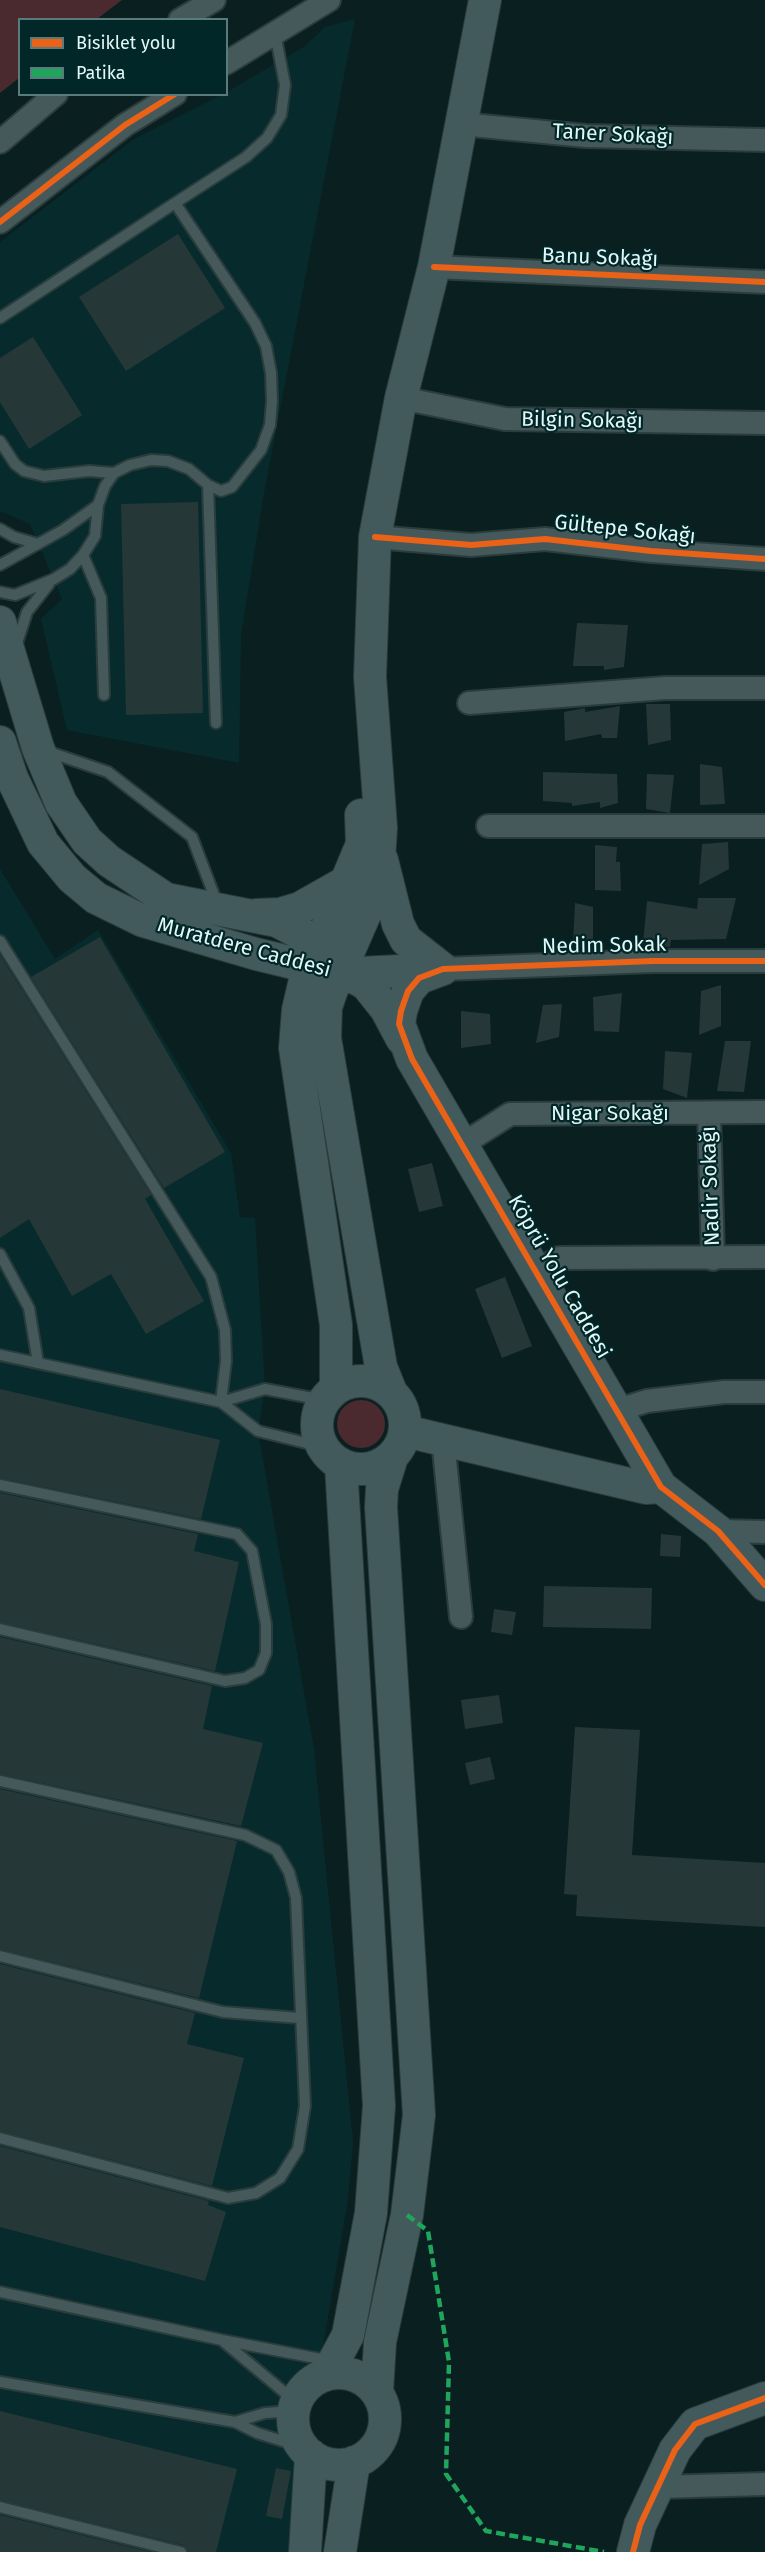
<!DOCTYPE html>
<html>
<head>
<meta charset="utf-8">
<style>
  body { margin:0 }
  #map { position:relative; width:765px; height:2552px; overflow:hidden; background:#0a1f20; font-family:"Fira Sans",sans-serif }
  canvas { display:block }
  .legend { position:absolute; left:18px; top:18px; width:210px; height:78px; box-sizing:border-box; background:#012729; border:2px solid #5b7a7b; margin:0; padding:8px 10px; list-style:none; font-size:18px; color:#e3f7f7 }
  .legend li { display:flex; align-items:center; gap:12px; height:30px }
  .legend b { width:30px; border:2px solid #5b7a7b }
</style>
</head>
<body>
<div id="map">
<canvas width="765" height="2552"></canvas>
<ul class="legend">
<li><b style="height:8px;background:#ea6118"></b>Bisiklet yolu</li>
<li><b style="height:8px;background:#20a55d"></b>Patika</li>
</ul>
</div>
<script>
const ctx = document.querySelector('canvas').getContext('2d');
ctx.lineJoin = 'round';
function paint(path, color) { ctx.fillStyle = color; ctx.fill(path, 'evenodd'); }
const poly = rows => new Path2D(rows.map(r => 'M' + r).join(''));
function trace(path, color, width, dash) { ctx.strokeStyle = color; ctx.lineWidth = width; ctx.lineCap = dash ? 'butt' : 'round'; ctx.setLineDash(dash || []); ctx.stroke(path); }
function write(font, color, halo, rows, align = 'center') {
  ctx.font = font + ' "Fira Sans",sans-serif'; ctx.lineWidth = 4.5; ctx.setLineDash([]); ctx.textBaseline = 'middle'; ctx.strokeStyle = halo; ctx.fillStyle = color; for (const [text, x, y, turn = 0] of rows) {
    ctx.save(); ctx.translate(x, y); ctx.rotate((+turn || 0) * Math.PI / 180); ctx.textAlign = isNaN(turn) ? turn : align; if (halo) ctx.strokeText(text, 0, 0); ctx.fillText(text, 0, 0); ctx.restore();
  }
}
const built = poly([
  [355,19,264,493,241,635,239,763,67,730,41,619,62,599,30,524,0,511,0,242,134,139,221,95,226,94,227,92,305,46,325,27],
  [0,869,55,959,98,930,231,1153,240,1217,255,1218,265,1389,258,1431,314,1749,353,2142,348,2199,321,2359,289,2392,284,2410,298,2490,289,2552,0,2552]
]);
const green = poly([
  [0,0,122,0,97,19,20,20,19,78,0,93],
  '337 1424a24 24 0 1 1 48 0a24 24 0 1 1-48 0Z'
]);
const building = poly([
  [178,234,225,308,126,371,79,297],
  [33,337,82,415,29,449,0,402,0,358],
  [198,502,203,713,126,715,121,504],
  [577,623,628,625,624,667,604,670,604,666,573,666],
  [646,704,670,704,671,740,648,745],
  [620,706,617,738,602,738,601,734,565,741,564,712,585,708,585,712],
  [700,764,722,767,725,804,700,805],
  [543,772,617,774,618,803,600,808,600,802,572,806,572,803,543,801],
  [647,774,674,775,670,813,646,809],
  [728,842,729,869,699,885,702,844],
  [595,845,617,847,616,862,620,862,621,891,595,890],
  [698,898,736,898,726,939,671,940,670,947,643,944,647,901,697,909],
  [575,903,593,907,593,940,573,943],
  [100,937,225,1152,164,1188,31,977],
  [0,955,151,1195,145,1199,204,1301,146,1334,111,1274,72,1296,29,1219,0,1238],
  [721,985,721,1026,699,1035,701,991],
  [622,993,619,1032,594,1031,593,997],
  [562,1004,559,1037,536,1043,543,1005],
  [461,1011,490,1014,491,1044,461,1048],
  [725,1041,751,1041,744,1092,717,1091],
  [665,1051,692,1053,687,1098,663,1089],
  [432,1163,443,1206,419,1212,408,1169],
  [505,1277,532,1346,502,1358,475,1289],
  [0,1389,220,1440,201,1519,0,1478],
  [0,1493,198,1534,194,1551,239,1562,215,1671,0,1622],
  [661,1534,681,1536,680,1557,660,1556],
  [544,1586,652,1588,651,1629,543,1627],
  [494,1609,516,1612,512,1635,491,1632],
  [0,1637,212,1686,203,1729,263,1743,241,1826,0,1774],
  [499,1695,503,1723,465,1729,461,1700],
  [575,1727,640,1730,632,1855,765,1863,765,1927,576,1916,577,1895,564,1894],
  [490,1757,495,1779,470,1785,465,1763],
  [0,1789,237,1841,199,1998,0,1949],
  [0,1964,195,2013,187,2044,244,2058,212,2186,0,2131],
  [0,2146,209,2201,208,2205,226,2212,205,2281,0,2227],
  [0,2411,237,2469,216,2552,188,2552,183,2545,0,2500],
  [276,2468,291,2471,282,2519,266,2516],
  [0,2515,150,2552,0,2552]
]);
const lane = poly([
  [0,318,175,203],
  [0,441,15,464,24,471,44,476,89,471,114,473],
  [208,485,216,723],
  [98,505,105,486,114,473,130,465,151,460,168,461,189,469,208,485,221,491,232,487,261,450,270,425,272,401,271,373,266,346,255,323,175,203,246,157,267,138,281,115,285,85,275,33],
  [0,529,14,537,38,544],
  [83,555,101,598,104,695],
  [0,565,63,530,98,505,95,536,83,555,70,569,54,579,15,595,0,592],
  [16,646,27,612,49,584],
  [46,751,108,772,192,837,217,903],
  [0,941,211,1277,225,1330,226,1361,221,1402],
  [0,1254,29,1308,38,1363],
  [0,1355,221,1402,258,1431,322,1447],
  [221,1402,265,1389,323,1400],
  [0,1485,237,1534,252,1551,266,1624,266,1653,259,1670,245,1678,225,1681,0,1629],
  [0,1781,245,1835,276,1850,289,1872,296,1898,305,2106,298,2149,280,2178,256,2193,228,2198,0,2138],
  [0,1956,223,2012,300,2018],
  [0,2292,222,2340,321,2359,330,2355],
  [224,2342,296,2402],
  [0,2382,235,2422,257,2433,302,2447],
  [235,2422,265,2413,293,2411],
  [0,2507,181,2552]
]);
const street = poly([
  [180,20,214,0],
  [226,63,329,0],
  [461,124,586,136,765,140],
  [0,142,56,94],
  [0,222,125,125,175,94],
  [434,267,765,282],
  [401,398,505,419,765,423],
  [375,537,471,545,545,539,651,551,765,559],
  [469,703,665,688,765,688],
  [488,826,765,826],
  [443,969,653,961,765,961],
  [709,1113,713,1259],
  [463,1144,510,1114,765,1112],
  [537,1271,559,1258,765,1257],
  [618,1410,647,1401,724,1392,765,1392],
  [443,1440,461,1617],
  [718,1531,765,1532],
  [658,2487,765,2484]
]);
const secondary = poly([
  [0,622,38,748,61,803,87,841,109,861,166,899,277,921,319,943,332,957],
  [0,742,12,778,43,843,72,878,96,898,143,921,256,954,355,978,366,984,386,1009,402,1039],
  [382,860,398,924,406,940,443,969],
  [256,915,280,914,300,908,346,882],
  [443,969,419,978,408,991,401,1011,399,1024,412,1059,661,1487,718,1531,765,1585],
  [341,974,438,969],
  '317 1425a44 44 0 1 1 88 0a44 44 0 1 1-88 0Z',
  [336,1388,336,1325,295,1048,298,1010,305,980,362,844,361,815],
  [391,1392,381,1367,325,1038,326,1007,331,992,368,907,378,875,381,828,370,677,375,537,401,398,434,267,485,0],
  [405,1431,646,1488,661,1487],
  '293 2419a46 46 0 1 1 92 0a46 46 0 1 1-92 0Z',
  [327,2374,348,2335,371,2213,379,2106,341,1465],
  [377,2392,380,2342,407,2215,419,2115,381,1507,382,1489,392,1457],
  [305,2552,311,2455],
  [340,2552,354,2462],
  [633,2552,640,2525,675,2450,695,2424,765,2398]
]);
const quiet = poly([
  [407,2215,428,2231,449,2362,446,2474,486,2531,604,2552]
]);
const cycleway = poly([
  [0,222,125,125,175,94],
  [434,267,765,282],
  [375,537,471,545,545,539,651,551,765,559],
  [765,961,653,961,443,969,419,978,408,991,401,1011,399,1024,412,1059,661,1487,718,1531,765,1585],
  [633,2552,640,2525,675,2450,695,2424,765,2398]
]);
const streetNames = [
  ["Taner Sokağı",613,135,3],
  ["Banu Sokağı",600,258,2],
  ["Bilgin Sokağı",582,421,1],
  ["Gültepe Sokağı",625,530,6],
  ["Nedim Sokak",604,946,-1],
  ["Muratdere Caddesi",244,948,15],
  ["Nigar Sokağı",610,1114],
  ["Nadir Sokağı",711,1186,-92],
  ["Köprü Yolu Caddesi",559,1277,60]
];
paint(built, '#072b2c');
paint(green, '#4a2a2f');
paint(building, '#263737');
trace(lane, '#2a3c3c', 14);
trace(street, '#2a3c3c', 26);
trace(secondary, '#2a3c3c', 34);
trace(lane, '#46595a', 10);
trace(street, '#46595a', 22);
trace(secondary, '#435a5c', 32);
trace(quiet, '#20a55d', 4.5, [9, 4.5]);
trace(cycleway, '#ea6118', 6);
write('21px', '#e3f7f7', '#012729', streetNames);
</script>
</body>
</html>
